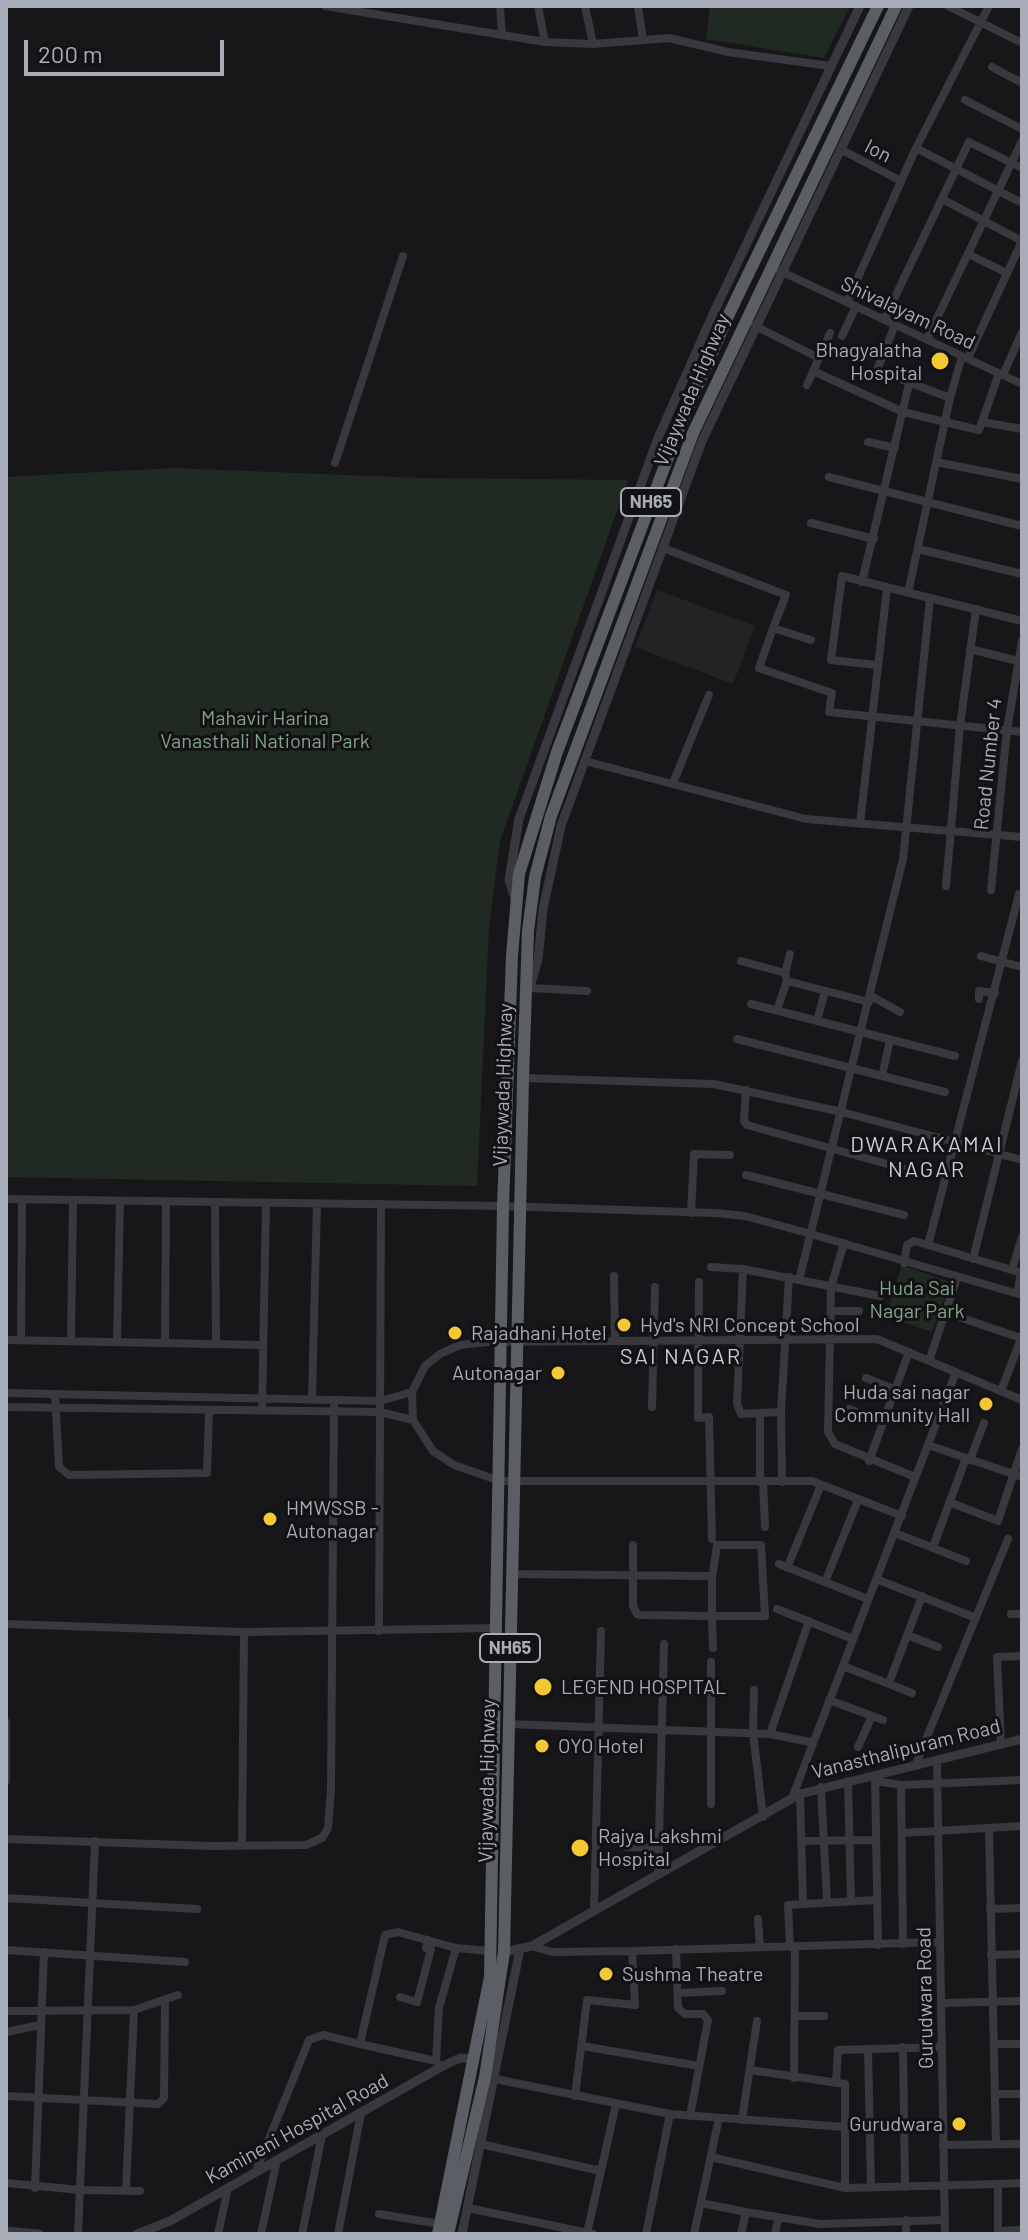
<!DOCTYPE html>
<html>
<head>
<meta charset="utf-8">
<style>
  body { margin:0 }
  #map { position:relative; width:1028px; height:2240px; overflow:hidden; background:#171719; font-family:Barlow,sans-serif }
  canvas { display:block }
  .frame { position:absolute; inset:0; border:8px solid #a9acb9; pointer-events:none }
  .scale { position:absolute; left:24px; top:40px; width:200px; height:36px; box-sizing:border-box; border:4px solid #a9acb9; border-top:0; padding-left:10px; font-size:24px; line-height:28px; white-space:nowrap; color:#a9acb9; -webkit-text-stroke:6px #121214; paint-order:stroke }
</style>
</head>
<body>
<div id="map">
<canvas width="1028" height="2240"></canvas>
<div class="frame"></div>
<div class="scale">200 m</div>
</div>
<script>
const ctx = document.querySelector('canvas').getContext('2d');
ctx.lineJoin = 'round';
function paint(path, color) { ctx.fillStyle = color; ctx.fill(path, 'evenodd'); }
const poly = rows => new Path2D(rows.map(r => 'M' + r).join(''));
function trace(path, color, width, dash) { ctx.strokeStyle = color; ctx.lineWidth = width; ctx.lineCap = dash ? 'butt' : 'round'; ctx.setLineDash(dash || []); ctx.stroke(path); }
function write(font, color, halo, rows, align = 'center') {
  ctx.font = font + ' Barlow,sans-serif'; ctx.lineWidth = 6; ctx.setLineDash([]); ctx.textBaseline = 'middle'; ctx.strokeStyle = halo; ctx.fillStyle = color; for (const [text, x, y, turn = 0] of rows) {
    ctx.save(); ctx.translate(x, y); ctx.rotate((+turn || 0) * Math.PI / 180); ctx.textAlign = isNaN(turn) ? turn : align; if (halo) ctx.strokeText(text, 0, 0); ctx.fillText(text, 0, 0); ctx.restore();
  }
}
const built = poly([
  [657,590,755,626,733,684,635,647]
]);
const green = poly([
  [710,6,850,6,824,58,706,39],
  [172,468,422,478,628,480,500,841,489,927,477,1186,6,1177,6,477],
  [902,1265,950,1282,932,1332,886,1316]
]);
const pedestrian = poly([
  [1016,1294,1020,1273]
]);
const minor = poly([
  [325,6,545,42,593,44,669,38,728,52,830,66],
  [500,6,502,35],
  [538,6,545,42],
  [585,6,593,44],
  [638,6,643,40],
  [948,6,1022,43],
  [992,67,1022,83],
  [965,100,1022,129],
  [916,148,1022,203],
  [840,149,901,181],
  [942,199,1022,241],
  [968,254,1007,273],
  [780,271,1022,384],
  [847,302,916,148,989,6],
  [884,320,969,142,1022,168],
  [895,325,877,370,950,398],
  [755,326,819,358],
  [842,336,856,306],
  [927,339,1022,141],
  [968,358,1022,241],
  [813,371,903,412,979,430,982,422,1022,429],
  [1003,375,1022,332],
  [807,385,830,333],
  [982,422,999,373],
  [868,442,895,448],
  [936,462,1022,479],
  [335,463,403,256],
  [829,477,1022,526],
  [811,523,874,539],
  [663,548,786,595,773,628,811,640],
  [918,549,1022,574],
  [862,582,909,384],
  [908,593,950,398,962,356],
  [773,628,759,668,832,693,829,712,1022,732],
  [970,649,1018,661],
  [876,665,831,660,842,576,1022,621],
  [585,761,806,819,1022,837],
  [673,783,709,695],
  [860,824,887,588],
  [946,886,960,726,976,609],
  [991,890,1007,730,1022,641],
  [1022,894,1019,894,928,1245,1022,1273],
  [981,956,1022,967],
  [741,961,785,973,787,981],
  [785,973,790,954],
  [530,988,587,991],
  [871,996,900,1012],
  [979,999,979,991,995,993],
  [751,1004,955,1056],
  [777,1010,787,981,869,1002],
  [817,1021,825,991],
  [737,1039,945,1092],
  [882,1076,890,1040],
  [523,1078,714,1084,842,1112,1022,1160],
  [746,1090,744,1121,747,1125,923,1174],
  [746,1175,904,1215],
  [6,1199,503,1206,716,1213,745,1216,811,1234,1022,1295],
  [215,1202,216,1344],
  [691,1213,694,1154,730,1155],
  [844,1243,831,1287,828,1432,835,1444,915,1477],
  [973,1259,1022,1061],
  [904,1263,907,1245,914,1241,928,1245],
  [711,1267,743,1269,880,1296],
  [743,1269,737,1404,741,1414,781,1412],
  [1012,1270,1022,1237],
  [614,1276,615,1341],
  [799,1280,903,859,930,599],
  [699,1282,698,1418,709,1417,712,1539],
  [831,1311,859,1311],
  [944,1312,1021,1338],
  [6,1340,263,1345],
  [21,1340,22,1199],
  [71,1341,73,1200],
  [117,1342,120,1201],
  [165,1343,166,1201],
  [929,1361,957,1278],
  [866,1378,894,1389],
  [1001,1391,1022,1336],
  [6,1393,380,1401,412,1392],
  [55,1394,59,1467,69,1475,207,1473,209,1410],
  [312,1398,317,1204],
  [6,1407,380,1412,413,1420],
  [652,1407,655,1287],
  [849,1409,882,1423],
  [262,1410,266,1203],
  [760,1414,760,1482],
  [928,1445,1022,1477],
  [970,1460,984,1423],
  [869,1461,909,1352],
  [763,1481,765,1527],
  [782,1482,781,1412,789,1277],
  [949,1502,998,1521,1022,1449],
  [902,1516,812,1481,500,1481,454,1465,433,1451,413,1420,412,1392,425,1366,440,1354,460,1345,487,1342,877,1339,1022,1400],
  [895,1533,966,1561],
  [633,1545,633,1606,637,1614,641,1615,712,1616,765,1616,761,1545,717,1545,712,1579,712,1616,713,1648],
  [933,1547,966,1458],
  [779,1564,868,1599],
  [787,1568,821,1485],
  [512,1574,709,1576,712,1579],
  [876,1579,976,1618],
  [825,1582,858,1500],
  [777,1609,853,1639],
  [1011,1614,1022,1614],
  [6,1624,244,1632,497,1628],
  [379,1631,381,1204],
  [907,1635,938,1647],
  [843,1666,912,1693],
  [889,1683,922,1596],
  [754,1690,753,1733,763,1817],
  [829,1700,883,1720],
  [6,1722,6,1781],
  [509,1724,770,1734,810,1742],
  [770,1734,809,1621],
  [1001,1744,997,1657,1022,1656],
  [858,1747,872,1716],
  [937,1762,945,2234],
  [915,1766,1008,1539],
  [875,1775,878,1945],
  [848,1781,851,1901],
  [875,1781,901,1785,1022,1780],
  [901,1785,903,1944],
  [821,1787,827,1902],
  [800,1794,803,1904,877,1900],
  [792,1798,956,1372],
  [711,1804,711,1662],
  [989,1828,996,2144],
  [902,1833,1022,1826],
  [6,1839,212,1846,306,1845,322,1838,328,1828,331,1789,334,1400],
  [801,1841,876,1840],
  [242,1845,244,1632],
  [627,1847,659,1848],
  [658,1874,664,1644],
  [6,1898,197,1909],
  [990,1909,1022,1908],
  [594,1911,601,1631],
  [758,1919,760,1947],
  [532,1946,552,1952,632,1951,940,1942],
  [790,1947,788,1905,803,1904],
  [676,1949,678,2008,685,2014,703,2014,708,2020,690,2116],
  [6,1950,185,1962],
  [991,1955,1022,1954],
  [678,1993,722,1991],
  [400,1997,417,2002,431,1949,426,1948,428,1940],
  [941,2003,1022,2001],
  [6,2011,134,2010,178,1995],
  [796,2016,824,2016],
  [6,2032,40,2025],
  [994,2044,1022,2044],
  [582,2046,699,2066],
  [903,2047,905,2187],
  [868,2049,871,2188],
  [436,2061,439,2008,456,1948],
  [441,2067,436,2061,360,2044,385,1935,398,1932,456,1948,490,1951],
  [794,2078,795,1947],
  [495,2079,670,2114,845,2127],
  [836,2083,838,2050,942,2047],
  [996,2094,1022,2094],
  [6,2096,158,2104,164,2098,165,2002],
  [575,2096,587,2000,635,2005,632,1951],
  [742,2120,757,2021],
  [481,2144,601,2171],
  [943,2145,1022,2144],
  [711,2157,845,2188,845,2084,750,2070],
  [256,2171,309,2040,323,2035,360,2044],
  [6,2183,80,2190,140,2191],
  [998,2184,1022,2183],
  [35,2188,44,1952],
  [845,2188,998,2184,998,2234],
  [126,2190,134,2010],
  [701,2203,746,2212],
  [468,2208,593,2234],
  [379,2214,440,2224],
  [906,2220,906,2234],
  [998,2231,1022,2230],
  [587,2233,616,2104],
  [78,2234,95,1841],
  [218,2234,228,2188],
  [261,2234,277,2160],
  [302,2234,322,2135],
  [338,2234,361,2113],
  [646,2234,670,2114],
  [694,2234,719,2118],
  [741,2234,746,2212,820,2224,944,2220],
  [775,2234,778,2219]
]);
const tertiary = poly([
  [515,899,509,880,519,819,658,438,713,314,860,6],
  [530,987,538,960,543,909,561,826,702,441,909,6],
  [504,1952,532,1946,800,1794,1022,1739],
  [6,2231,39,2234],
  [137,2234,170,2221,441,2067,460,2058,474,2059],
  [462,2234,520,1949]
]);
const trunk = poly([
  [438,2234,490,1977,503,1206,512,956,519,874,557,752,679,428,728,316,878,6],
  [448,2234,485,2077,504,1952,523,1078,528,931,535,877,551,816,693,433,896,6]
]);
const markers = [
  [940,361,10,"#f4c834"],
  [624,1325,8,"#f4c834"],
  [455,1333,8,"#f4c834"],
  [558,1373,8,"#f4c834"],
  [986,1404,8,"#f4c834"],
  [270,1519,8,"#f4c834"],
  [543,1687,10,"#f4c834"],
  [542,1746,8,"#f4c834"],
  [580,1848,10,"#f4c834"],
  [606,1974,8,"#f4c834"],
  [959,2124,8,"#f4c834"]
];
const shields = [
  [651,502,60],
  [510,1648,60]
];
const shieldNames = [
  ["NH65",651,502],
  ["NH65",510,1648]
];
const streetNames = [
  ["Ion",878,151,27],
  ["Shivalayam Road",908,313,25],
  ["Vijaywada Highway",692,390,-67],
  ["Road Number 4",988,764,-84],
  ["Vijaywada Highway",503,1085,-88],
  ["Vanasthalipuram Road",906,1749,-14],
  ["Vijaywada Highway",487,1781,-89],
  ["Gurudwara Road",925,1998,-91],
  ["Kamineni Hospital Road",297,2129,-29]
];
const poiNames = [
  ["Bhagyalatha",922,350,"right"],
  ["Hospital",922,373,"right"],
  ["Hyd's NRI Concept School",640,1325],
  ["Rajadhani Hotel",471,1333],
  ["Autonagar",542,1373,"right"],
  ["Huda sai nagar",970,1392,"right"],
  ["Community Hall",970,1415,"right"],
  ["HMWSSB -",286,1508],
  ["Autonagar",286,1531],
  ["LEGEND HOSPITAL",561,1687],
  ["OYO Hotel",558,1746],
  ["Rajya Lakshmi",598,1836],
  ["Hospital",598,1859],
  ["Sushma Theatre",622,1974],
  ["Gurudwara",943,2124,"right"]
];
const parkNames = [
  ["Mahavir Harina",265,718],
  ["Vanasthali National Park",265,741],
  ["Huda Sai",917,1288],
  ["Nagar Park",917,1311]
];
const neighbourhoodNames = [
  ["DWARAKAMAI",927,1145],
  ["NAGAR",927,1170],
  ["SAI NAGAR",681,1357]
];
paint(built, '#232326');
paint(green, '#212923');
trace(pedestrian, '#38383e', 6);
trace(minor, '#38383e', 8);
trace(tertiary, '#38383e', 9);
trace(trunk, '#5c5e66', 12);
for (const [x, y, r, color] of markers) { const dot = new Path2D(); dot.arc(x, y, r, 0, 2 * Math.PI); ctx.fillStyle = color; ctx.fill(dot); trace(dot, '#121214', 3); }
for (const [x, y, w] of shields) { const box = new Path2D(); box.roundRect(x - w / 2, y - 14, w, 28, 6); ctx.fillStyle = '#121214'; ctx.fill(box); trace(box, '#a9acb9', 2); }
write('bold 18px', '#a9acb9', null, shieldNames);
write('20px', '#a9acb9', '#121214', streetNames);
write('20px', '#a9acb9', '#121214', poiNames, 'left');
write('20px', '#80a486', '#121214', parkNames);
ctx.letterSpacing = '2px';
write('22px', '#caccd5', '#121214', neighbourhoodNames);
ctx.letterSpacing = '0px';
</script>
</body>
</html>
